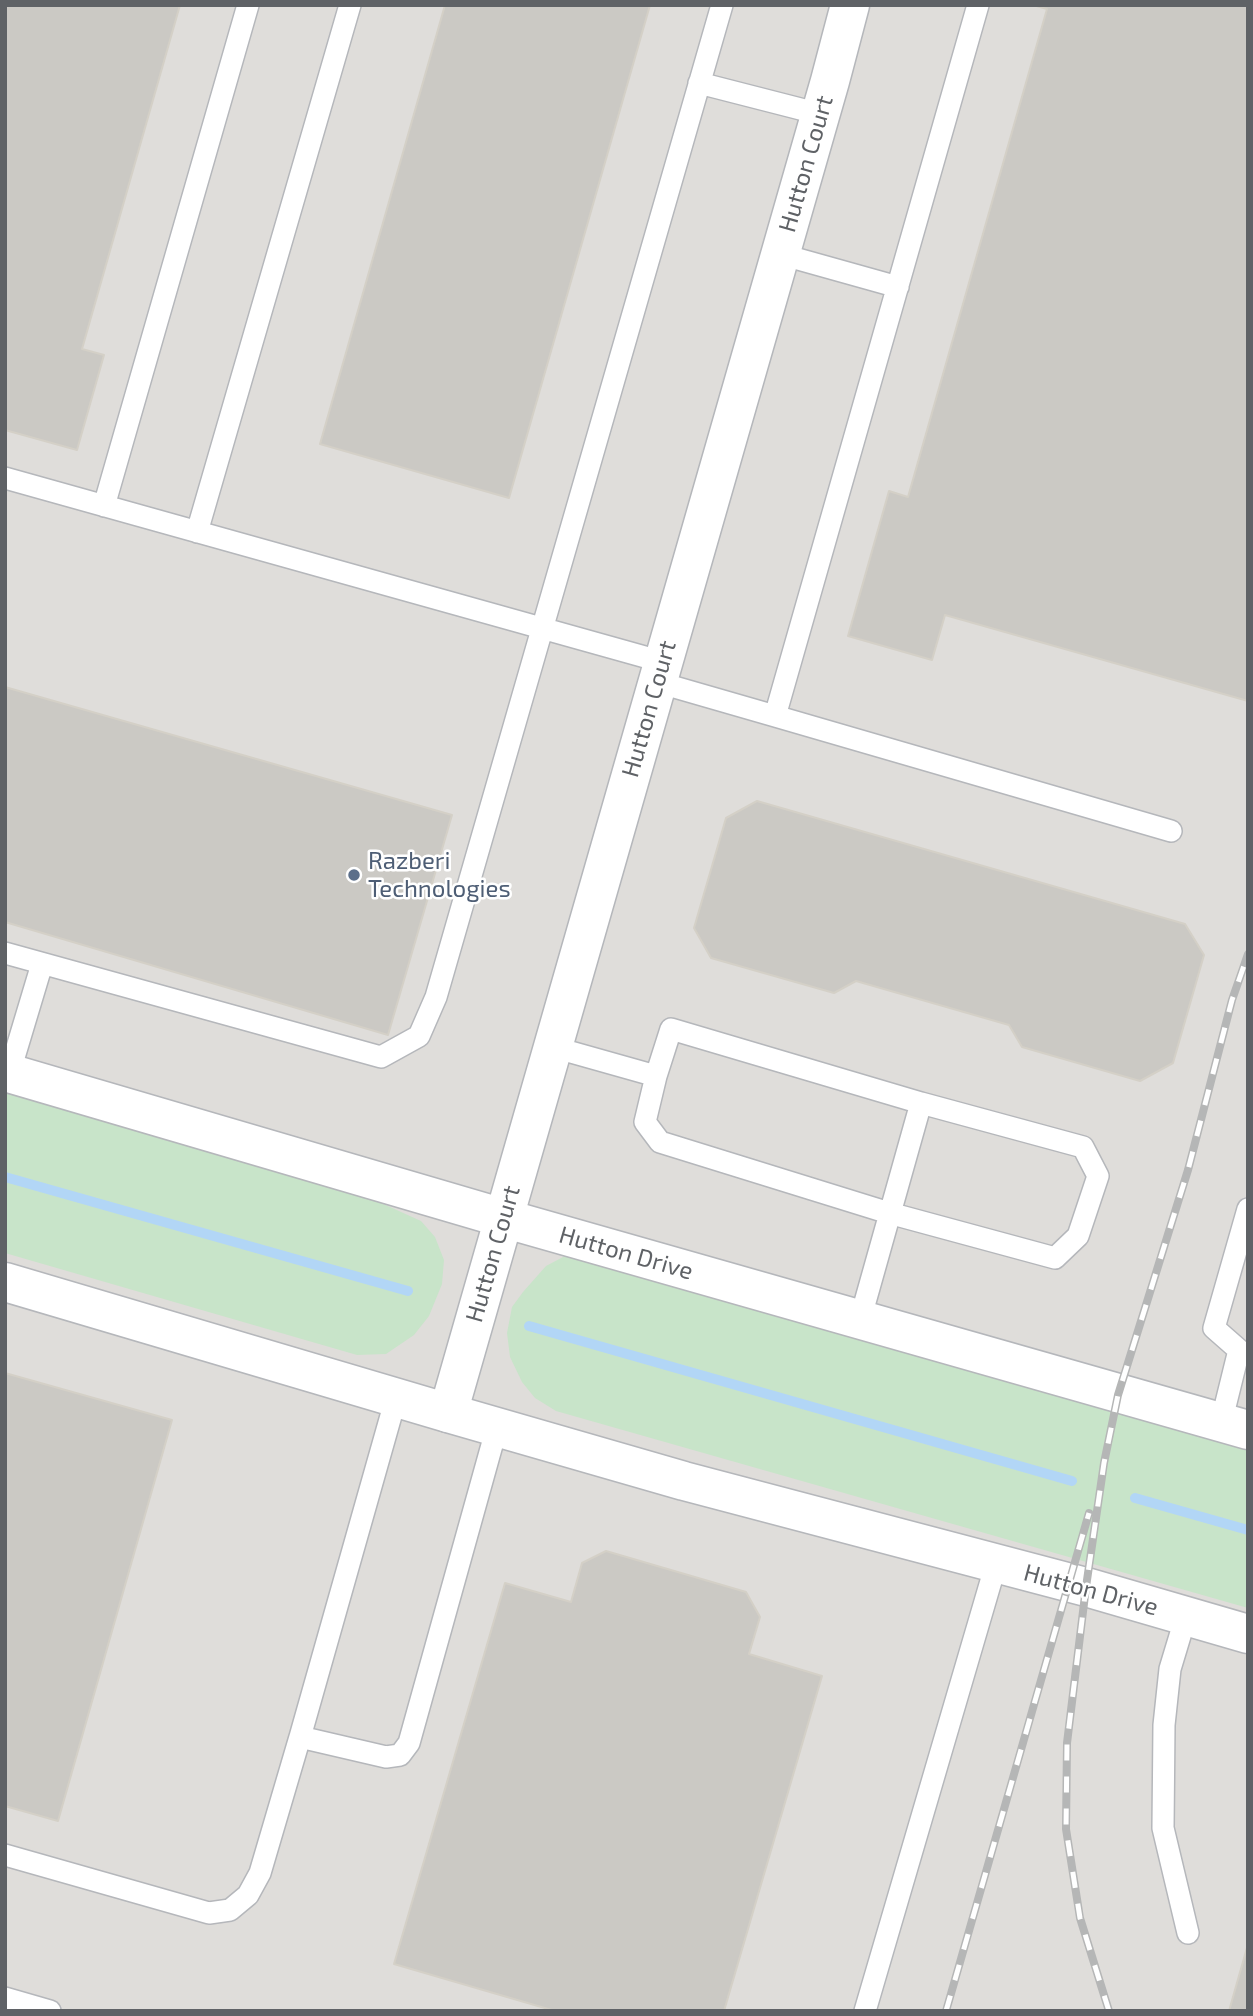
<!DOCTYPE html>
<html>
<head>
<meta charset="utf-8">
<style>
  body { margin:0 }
  #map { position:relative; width:1253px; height:2016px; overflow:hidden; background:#f0eee8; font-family:"Exo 2",sans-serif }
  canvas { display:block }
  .frame { position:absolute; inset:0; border:7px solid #5f6266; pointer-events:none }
</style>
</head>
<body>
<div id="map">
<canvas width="1253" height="2016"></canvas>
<div class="frame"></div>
</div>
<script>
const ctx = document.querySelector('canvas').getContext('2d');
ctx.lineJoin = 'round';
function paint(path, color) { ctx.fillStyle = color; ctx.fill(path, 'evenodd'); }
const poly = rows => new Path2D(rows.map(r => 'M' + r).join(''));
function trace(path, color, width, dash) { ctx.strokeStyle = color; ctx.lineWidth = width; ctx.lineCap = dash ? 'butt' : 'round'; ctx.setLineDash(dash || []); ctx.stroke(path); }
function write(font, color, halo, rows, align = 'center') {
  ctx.font = font + ' "Exo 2",sans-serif'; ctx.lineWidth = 5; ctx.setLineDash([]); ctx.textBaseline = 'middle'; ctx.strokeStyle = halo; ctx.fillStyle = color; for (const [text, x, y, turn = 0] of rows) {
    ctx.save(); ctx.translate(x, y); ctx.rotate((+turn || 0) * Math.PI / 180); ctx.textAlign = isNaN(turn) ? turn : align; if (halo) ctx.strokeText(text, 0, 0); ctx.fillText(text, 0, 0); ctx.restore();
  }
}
const industrial = poly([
  [5,5,1248,5,1248,2011,5,2011]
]);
const green = poly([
  [5,1090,379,1202,421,1221,435,1237,444,1260,442,1284,429,1316,414,1335,386,1354,357,1355,5,1253],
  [565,1256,593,1259,1248,1445,1248,1608,556,1411,535,1398,522,1382,510,1357,507,1333,512,1307,523,1292,546,1266]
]);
const stream = poly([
  [5,1177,408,1291],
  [529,1326,1072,1481],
  [1135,1498,1248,1530]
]);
const building = poly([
  [5,5,180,5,82,349,104,355,77,450,5,430,5,5],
  [445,5,650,5,509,498,320,444,445,5],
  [1033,5,1248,5,1248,701,945,615,932,660,848,636,889,491,908,497,1047,9,1033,5],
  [5,687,452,815,388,1035,5,922,5,687],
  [757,801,1185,924,1204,955,1173,1063,1140,1081,1022,1047,1009,1025,856,981,834,993,711,958,694,928,726,818,757,801],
  [5,1373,172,1420,58,1821,5,1806,5,1373],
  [606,1551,746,1592,760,1617,749,1654,822,1676,724,2011,555,2011,394,1964,505,1583,571,1602,582,1563,606,1551],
  [1248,1944,1248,2011,1229,2011,1248,1944]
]);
const service = poly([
  [699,83,820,114],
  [780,254,898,287],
  [5,478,663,662],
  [104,506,248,5],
  [197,532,350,5],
  [657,682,775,716,978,5],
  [775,716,1171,831],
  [5,953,381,1057,419,1036,436,997,722,5],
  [553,1047,656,1076,671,1029,921,1103,860,1320],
  [9,1074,42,964],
  [656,1076,645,1122,660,1142,889,1213,1055,1258,1078,1236,1098,1176,1083,1147,921,1103],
  [396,1398,300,1737,386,1757,400,1755,409,1743,497,1427],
  [1221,1423,1239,1350,1214,1328,1248,1209],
  [1186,1616,1170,1669,1164,1725,1163,1828,1188,1933],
  [5,1855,209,1913,230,1910,248,1895,260,1873,300,1737],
  [5,1998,50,2011],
  [865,2011,996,1564]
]);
const minor = poly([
  [448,1413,830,81,850,5]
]);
const tertiary = poly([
  [5,1072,503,1218,1248,1430],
  [5,1282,448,1413,684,1481,1086,1587,1248,1634]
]);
const rail = poly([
  [946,2011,1089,1513],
  [1109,2011,1080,1918,1066,1829,1067,1743,1086,1587,1104,1463,1118,1395,1188,1170,1232,1000,1248,954]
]);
const markers = [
  [354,875,7,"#5c6f8a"]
];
const streetNames = [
  ["Hutton Court",806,164,-74],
  ["Hutton Court",649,709,-74],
  ["Hutton Drive",626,1253,16],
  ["Hutton Court",493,1254,-74],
  ["Hutton Drive",1091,1590,15]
];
const serviceNames = [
  ["Razberi",368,861],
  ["Technologies",368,889]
];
paint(industrial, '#dfddda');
paint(green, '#c8e4c9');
trace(stream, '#b2d6f6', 10);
paint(building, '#cbc9c4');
trace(building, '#d4d0c7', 2);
trace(service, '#b5b7bb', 24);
trace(minor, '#b5b7bb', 41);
trace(tertiary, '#b5b7bb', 41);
trace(service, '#fff', 21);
trace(minor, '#fff', 38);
trace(tertiary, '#fff', 38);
trace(rail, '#b5b6b6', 8);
trace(rail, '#fff', 5, [16]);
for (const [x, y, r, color] of markers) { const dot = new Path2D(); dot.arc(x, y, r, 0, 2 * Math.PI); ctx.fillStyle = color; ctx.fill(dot); trace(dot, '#fff', 2.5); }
write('24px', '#5f6266', '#fff', streetNames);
write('24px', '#4e5e75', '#fff', serviceNames, 'left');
</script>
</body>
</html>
